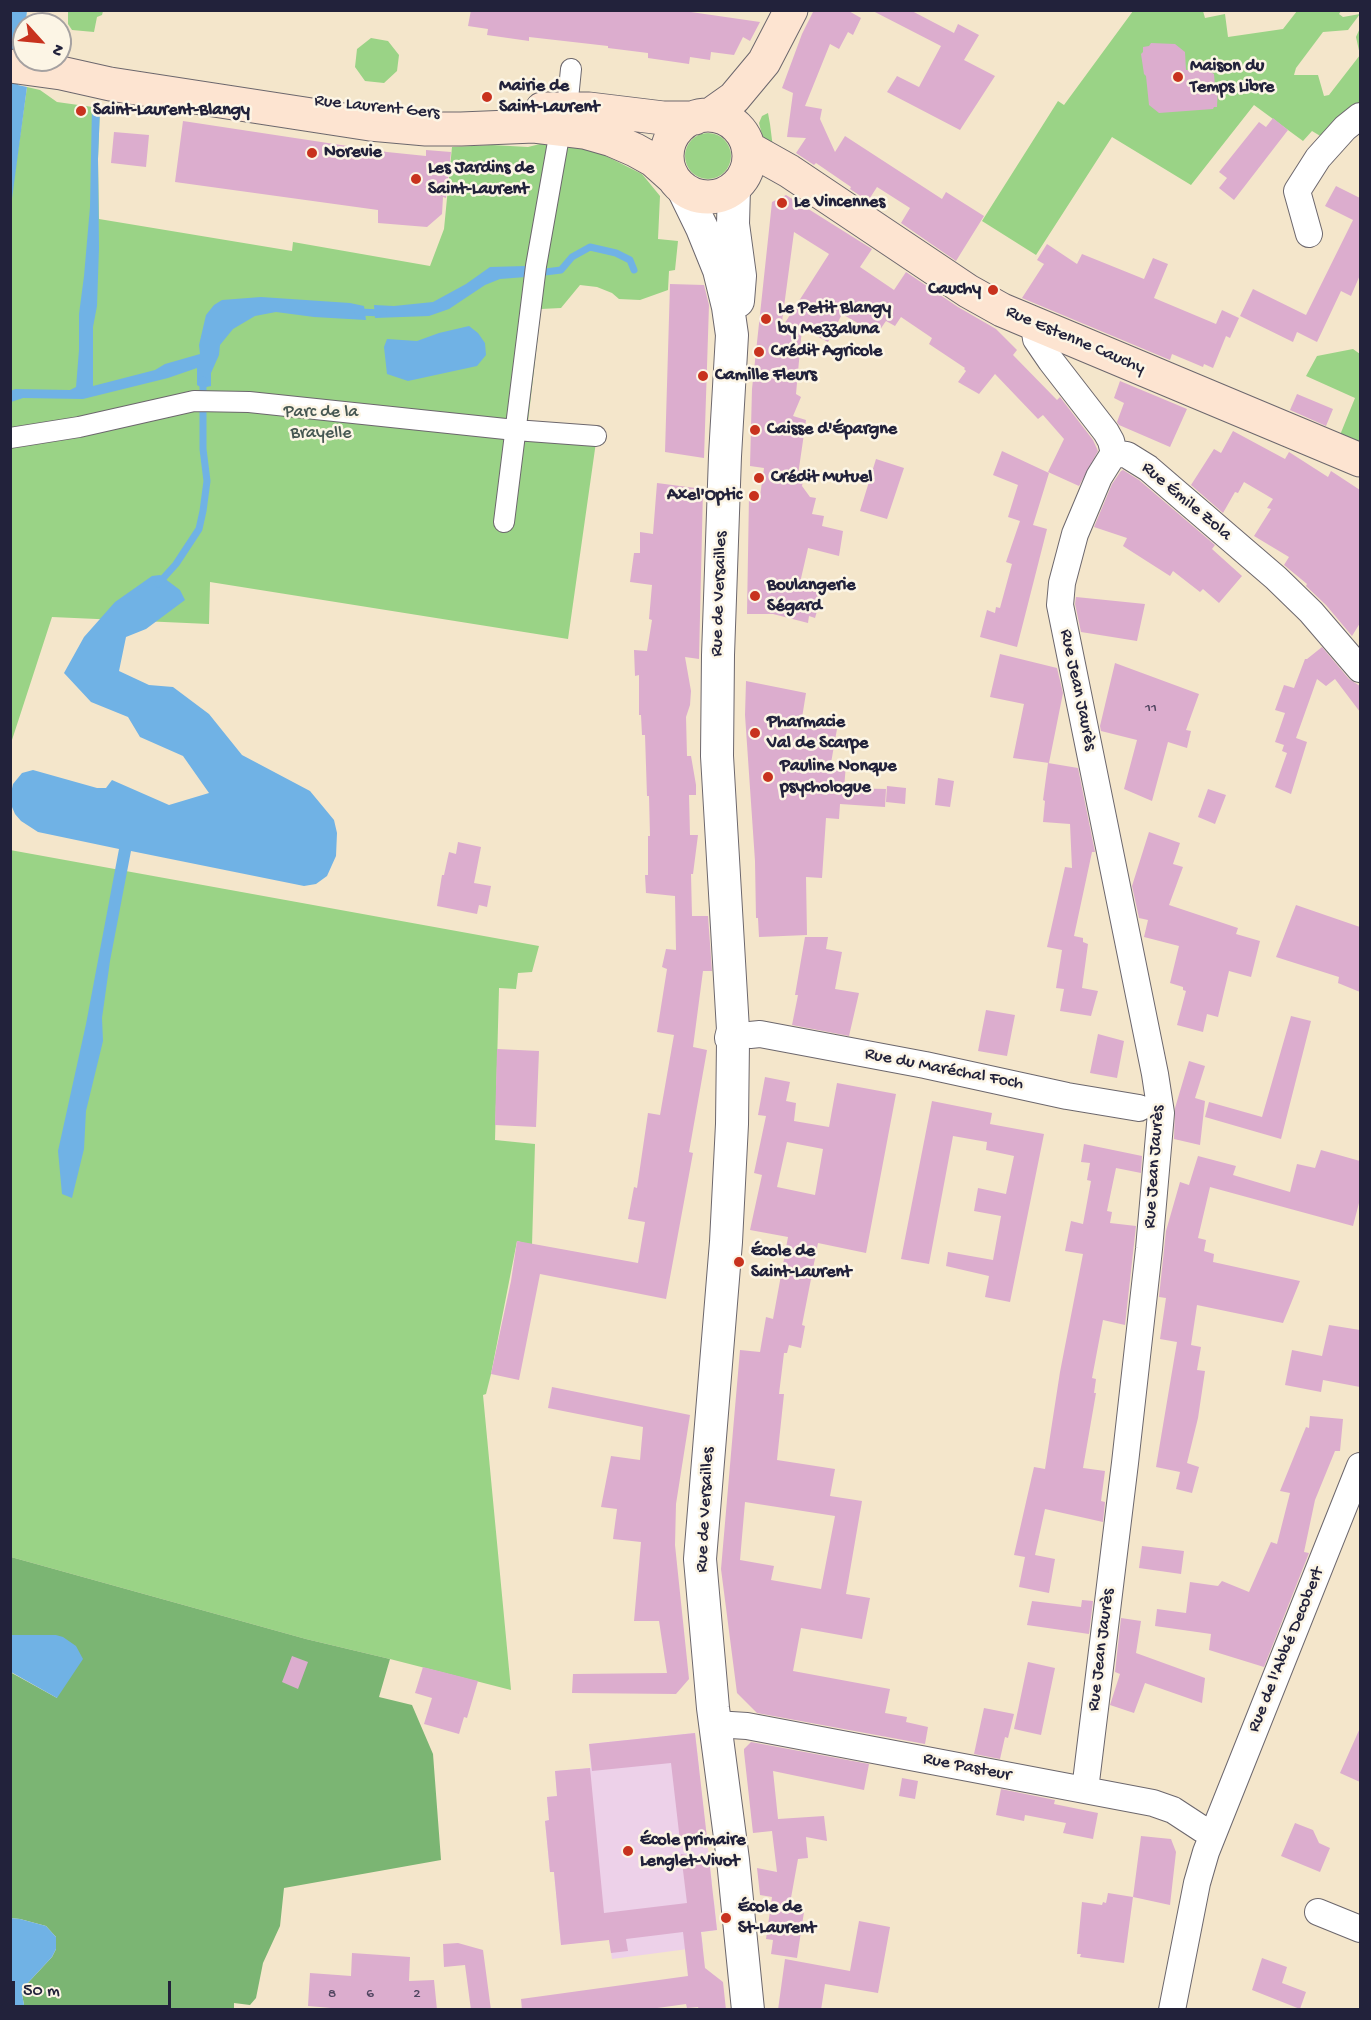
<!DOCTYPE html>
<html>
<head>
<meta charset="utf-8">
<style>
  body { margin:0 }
  #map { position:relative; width:1371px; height:2020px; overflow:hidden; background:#f4e6cb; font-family:"Gochi Hand",sans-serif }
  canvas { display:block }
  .frame { position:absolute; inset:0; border:12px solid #22223b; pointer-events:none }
  .north { position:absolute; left:12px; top:12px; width:60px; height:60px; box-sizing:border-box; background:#fcf5e5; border:2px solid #a5a1a1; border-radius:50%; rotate:117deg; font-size:16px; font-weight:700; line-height:24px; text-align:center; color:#22223b }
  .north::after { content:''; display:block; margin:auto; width:21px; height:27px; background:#c8321e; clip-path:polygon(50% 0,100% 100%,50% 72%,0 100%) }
  .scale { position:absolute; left:12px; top:1981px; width:159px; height:27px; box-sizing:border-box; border:3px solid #22223b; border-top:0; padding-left:8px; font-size:18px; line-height:21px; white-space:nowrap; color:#22223b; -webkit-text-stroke:4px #fcf5e5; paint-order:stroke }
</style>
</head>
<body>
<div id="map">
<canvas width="1371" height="2020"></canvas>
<div class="frame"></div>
<div class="north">N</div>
<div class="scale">50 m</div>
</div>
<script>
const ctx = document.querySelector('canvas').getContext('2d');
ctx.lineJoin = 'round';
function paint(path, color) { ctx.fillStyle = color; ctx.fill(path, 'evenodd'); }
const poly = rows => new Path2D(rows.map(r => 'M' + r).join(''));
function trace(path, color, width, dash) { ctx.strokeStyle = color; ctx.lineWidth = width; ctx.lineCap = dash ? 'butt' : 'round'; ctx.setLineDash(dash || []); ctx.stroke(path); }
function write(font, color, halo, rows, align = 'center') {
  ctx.font = font + ' "Gochi Hand",sans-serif'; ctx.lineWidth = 5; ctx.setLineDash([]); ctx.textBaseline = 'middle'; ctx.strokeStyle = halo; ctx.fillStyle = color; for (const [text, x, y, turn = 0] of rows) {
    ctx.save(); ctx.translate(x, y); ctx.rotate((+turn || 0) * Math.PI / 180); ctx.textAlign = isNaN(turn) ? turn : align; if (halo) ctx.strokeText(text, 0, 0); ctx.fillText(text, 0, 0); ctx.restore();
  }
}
const built = poly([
  [695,1733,699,1768,679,1770,700,1780,712,1883,692,1885,714,1901,717,1930,701,1932,703,1947,612,1959,609,1939,561,1945,554,1872,550,1872,545,1821,549,1820,547,1797,583,1793,557,1793,555,1771,591,1768,589,1744]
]);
const green = poly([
  [68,11,69,10,103,11,102,15,97,17,94,32,72,30,68,24],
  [1133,11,1203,11,1205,18,1225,14,1228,37,1283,29,1297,11,1341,11,1339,14,1343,17,1360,14,1348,30,1323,32,1296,68,1294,75,1318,75,1324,96,1329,95,1360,55,1356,37,1360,28,1360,107,1327,140,1312,131,1303,141,1254,105,1191,185,1112,137,1036,255,982,221,1058,101,1064,105],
  [371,38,388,41,399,55,397,71,384,83,365,81,355,67,357,49],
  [27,87,40,90,57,102,100,108,98,159,99,219,292,251,293,242,430,266,444,229,452,147,492,145,528,147,552,141,558,142,604,155,642,174,660,196,658,239,678,241,675,270,669,271,668,290,640,300,619,299,612,293,597,287,580,285,561,308,541,309,528,422,596,442,568,639,210,582,209,624,52,617,11,743,10,206],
  [768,113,770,124,773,148,763,139,759,123,762,116],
  '685 156a23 23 0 1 1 46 0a23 23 0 1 1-46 0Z',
  [1353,349,1360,354,1360,443,1340,435,1355,398,1306,376,1317,356],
  [10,850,539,946,532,972,518,973,516,989,499,988,495,1140,535,1144,532,1245,517,1241,491,1374,486,1394,483,1395,511,1690,390,1659,306,1639,11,1557]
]);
const forest = poly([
  [11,1557,306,1639,390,1659,379,1697,412,1705,433,1754,441,1860,284,1888,280,1926,263,1963,256,1998,250,2005,234,2003,234,2010,28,2009,24,2005,22,1994,25,1986,52,1957,56,1949,56,1937,46,1926,20,1919,11,1918,10,1672,57,1698,56,1635,11,1635]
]);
const water = poly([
  [11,11,27,11,18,85,27,87,11,206],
  [92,106,100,108,98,159,99,248,97,306,93,327,93,386,155,370,165,364,200,354,199,345,206,315,214,305,222,300,261,297,350,303,364,306,366,320,314,317,276,312,255,316,233,329,220,345,219,355,211,373,211,386,202,388,197,385,197,368,168,378,83,399,23,398,11,402,11,391,15,389,70,390,76,387,79,350,79,314,84,276,90,207],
  [525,266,526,277,500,279,485,285,449,309,429,316,375,318,374,305,394,306,433,302,466,284,490,267],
  [469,326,478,333,485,343,486,355,477,366,408,381,387,374,384,347,387,339,417,341,439,333],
  [160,575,180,590,185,600,146,629,126,637,119,671,149,685,173,687,209,714,242,755,310,791,334,820,337,833,336,856,327,876,316,884,304,886,131,851,110,961,102,1018,103,1041,86,1111,84,1149,72,1198,62,1194,58,1151,86,1024,119,849,38,832,21,821,15,814,12,807,11,793,13,784,22,773,33,770,97,788,106,788,112,780,169,805,209,793,183,756,140,737,128,717,91,702,64,673,84,637,115,602,152,576],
  [11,1635,56,1635,63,1637,76,1646,83,1659,57,1698,11,1672],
  [11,1918,20,1919,46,1926,56,1937,56,1949,52,1957,25,1986,22,1994,24,2005,28,2009,11,2009]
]);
const stream = poly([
  [537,273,561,270,572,257,590,247,616,253,630,260,634,270],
  [358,312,383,313],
  [158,584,176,564,199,529,203,511,207,481,203,449,203,380]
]);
const building = poly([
  [471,10,677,10,760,22,750,41,743,37,734,55,711,52,710,60,690,57,689,64,648,58,648,53,608,48,608,46,529,37,529,41,487,35,488,29,468,26],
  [814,10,847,10,861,18,853,35,848,32,839,49,830,44,805,106,822,109,820,119,835,152,845,136,942,199,946,192,984,216,956,261,901,223,910,208,877,187,868,201,850,189,851,187,816,163,814,165,796,153,806,138,787,137,793,93,782,88,802,34],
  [871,10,910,10,954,33,958,24,979,35,964,60,995,76,960,130,887,92,897,76,919,87,941,46],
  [1151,43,1175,44,1185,52,1186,70,1205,68,1214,74,1215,86,1218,87,1217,107,1214,107,1213,109,1159,113,1149,105,1146,76,1144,74,1141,54,1143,52,1143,47,1149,46],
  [1273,118,1288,130,1234,200,1219,188,1227,178,1219,172,1259,122,1266,127],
  [183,121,387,152,426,156,426,150,451,152,446,198,443,197,442,214,427,227,378,223,378,210,175,182],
  [114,132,149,135,146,167,111,163],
  [1336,186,1360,198,1360,275,1351,296,1341,291,1317,342,1297,332,1293,342,1240,316,1253,289,1306,315,1353,220,1325,206],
  [786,195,872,249,860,267,894,290,906,272,958,307,996,329,1017,350,1013,355,1057,400,1060,397,1093,440,1098,451,1079,486,1048,472,1064,439,1043,415,1038,419,995,374,979,394,958,382,966,371,964,369,965,368,929,344,932,338,901,317,895,326,886,321,877,334,842,314,828,342,802,328,796,394,801,397,793,416,806,420,798,475,804,476,802,486,810,497,816,498,812,514,824,516,822,526,843,531,839,556,808,548,799,587,822,594,815,618,809,616,808,623,773,614,747,614,749,495,760,496,764,468,750,466,752,389,772,202],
  [794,232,829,254,781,329],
  [1047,244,1077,264,1082,254,1144,279,1153,258,1168,264,1154,298,1216,324,1222,310,1239,318,1230,338,1226,336,1213,368,1204,364,1203,367,1172,354,1170,360,1022,298,1044,264,1037,260],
  [670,284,704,285,709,305,704,458,665,452],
  [1120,381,1187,409,1170,447,1119,425,1117,422,1124,403,1114,398],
  [1297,394,1333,409,1326,426,1290,410],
  [1233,431,1285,459,1289,452,1328,477,1331,471,1360,490,1360,623,1352,636,1326,605,1306,586,1307,584,1284,565,1289,557,1254,536,1271,509,1267,508,1273,499,1244,482,1238,493,1235,492,1223,513,1191,485,1214,449,1221,453],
  [1002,451,1049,473,1033,525,1047,529,1017,647,980,637,987,610,995,613,996,607,1000,608,1012,564,1006,562,1020,521,1008,517,1018,485,993,475],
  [876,459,904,468,887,519,860,511],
  [1123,470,1139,480,1215,545,1212,549,1242,576,1219,603,1203,589,1200,592,1173,571,1170,576,1123,546,1127,538,1094,527,1112,484,1121,471],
  [657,483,703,489,699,659,685,657,691,691,690,705,686,717,687,756,691,756,696,785,696,795,689,795,690,835,698,835,693,874,691,874,692,916,708,916,712,971,703,971,693,1047,707,1050,689,1152,693,1153,666,1299,540,1274,519,1380,491,1374,511,1281,517,1241,638,1263,645,1222,628,1219,634,1187,637,1188,648,1113,660,1115,674,1035,657,1032,667,969,662,967,666,949,676,950,675,896,646,893,645,875,648,875,648,836,650,836,649,796,647,796,645,735,642,735,641,715,639,715,639,675,635,676,634,650,647,651,652,620,649,619,652,585,630,582,634,553,640,553,640,532,653,534],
  [1076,597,1145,604,1137,641,1081,632,1075,604],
  [1322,647,1349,679,1360,686,1360,712,1335,679,1326,686,1317,679,1296,738,1307,742,1291,794,1275,787,1287,753,1282,751,1284,745,1275,742,1285,713,1275,710,1284,685,1294,688,1305,659,1307,659],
  [1000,654,1057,668,1063,693,1049,763,1013,758,1024,704,990,697],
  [1115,663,1199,694,1186,730,1191,731,1187,748,1168,742,1152,801,1124,789,1137,740,1101,731,1100,726],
  [746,681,806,693,801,724,837,729,831,763,846,765,844,788,886,789,885,807,840,804,839,819,826,818,822,878,806,877,807,935,759,937,758,918,756,918,755,861,745,715],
  [1048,763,1078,768,1095,852,1092,852,1074,936,1083,938,1083,942,1088,944,1082,988,1098,991,1091,1016,1060,1011,1064,989,1056,988,1062,950,1047,947,1065,867,1072,868,1070,824,1043,822,1045,801,1043,800],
  [938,778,954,781,950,807,935,805],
  [887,786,906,788,905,804,886,802],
  [1208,789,1226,795,1215,824,1198,817],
  [1149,832,1180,843,1173,864,1183,867,1169,905,1238,928,1236,934,1260,941,1251,977,1229,971,1218,1017,1207,1014,1203,1032,1177,1025,1186,991,1183,990,1183,987,1170,983,1179,946,1144,937,1148,920,1139,918,1132,886],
  [458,842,481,847,474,883,491,886,487,907,479,905,477,914,437,906,442,875,444,875,449,852,456,854],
  [1296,905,1360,927,1360,992,1338,983,1339,977,1276,957],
  [805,937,828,937,826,949,842,952,835,989,859,993,849,1036,792,1025,798,995,795,995],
  [986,1010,1015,1015,1007,1056,978,1051],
  [1291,1016,1311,1021,1281,1139,1205,1117,1209,1102,1262,1117],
  [1098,1034,1124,1041,1117,1078,1090,1073],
  [497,1049,539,1051,536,1127,495,1125],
  [1189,1061,1205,1066,1195,1098,1205,1101,1200,1145,1174,1139,1175,1108],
  [765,1077,790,1082,786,1101,796,1103,794,1121,829,1127,837,1083,896,1094,866,1253,818,1243,802,1325,805,1326,801,1348,789,1345,787,1353,784,1353,779,1394,784,1394,777,1460,835,1469,830,1496,862,1501,846,1594,870,1598,862,1639,801,1628,793,1671,890,1689,885,1713,907,1717,906,1722,928,1727,925,1744,757,1713,737,1693,721,1569,740,1350,760,1352,766,1317,773,1319,788,1237,750,1230,762,1175,754,1173,766,1116,758,1115],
  [787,1142,823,1149,815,1195,777,1187],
  [745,1502,835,1516,821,1589,771,1580,774,1566,740,1560],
  [932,1101,992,1113,990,1124,1044,1134,1010,1302,985,1297,989,1276,946,1266,948,1252,993,1260,1001,1216,974,1211,978,1188,1006,1194,1014,1156,986,1150,987,1142,953,1136,929,1264,901,1259],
  [1084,1144,1142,1156,1141,1173,1116,1168,1107,1211,1112,1212,1110,1223,1136,1226,1125,1325,1103,1320,1092,1378,1096,1379,1094,1393,1096,1393,1083,1468,1105,1471,1101,1501,1105,1502,1103,1522,1045,1509,1035,1555,1055,1559,1049,1593,1019,1587,1025,1557,1014,1555,1034,1467,1045,1469,1060,1372,1083,1254,1065,1251,1071,1221,1083,1224,1091,1181,1087,1180,1090,1163,1081,1162],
  [1321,1150,1360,1161,1360,1199,1353,1226,1210,1187,1198,1238,1206,1240,1204,1251,1214,1254,1213,1262,1300,1281,1283,1323,1197,1305,1191,1345,1201,1347,1197,1370,1205,1371,1198,1418,1187,1463,1199,1467,1192,1493,1176,1489,1180,1472,1156,1467,1177,1342,1160,1339,1166,1298,1159,1297,1166,1231,1180,1182,1189,1185,1198,1156,1236,1166,1233,1175,1290,1192,1297,1164,1315,1168],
  [1329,1325,1360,1330,1360,1387,1323,1380,1321,1392,1285,1385,1292,1350,1322,1356],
  [552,1387,690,1415,676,1504,675,1545,689,1679,676,1694,572,1693,573,1674,667,1673,659,1621,634,1621,641,1542,613,1539,617,1509,601,1507,611,1456,640,1460,643,1427,548,1408],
  [1310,1416,1343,1419,1340,1451,1335,1451,1315,1500,1304,1552,1309,1553,1264,1667,1209,1650,1211,1634,1155,1626,1157,1609,1186,1613,1190,1582,1218,1586,1222,1581,1249,1592,1271,1542,1277,1544,1290,1493,1280,1491,1306,1427,1309,1428],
  [1142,1546,1184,1551,1181,1574,1139,1568],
  [1082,1600,1093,1601,1089,1634,1027,1625,1032,1601,1081,1607],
  [1121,1618,1141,1621,1136,1653,1205,1678,1202,1703,1145,1683,1134,1713,1110,1705,1120,1674,1115,1672],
  [292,1656,308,1662,298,1689,282,1682],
  [1028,1662,1055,1668,1041,1735,1014,1729],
  [423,1667,478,1681,467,1718,464,1717,459,1734,424,1724,432,1698,415,1693],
  [984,1708,1014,1714,1008,1738,1005,1737,1000,1759,974,1754],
  [1360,1728,1360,1782,1340,1773],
  [695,1733,707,1838,680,1841,671,1763,592,1771,589,1744],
  [751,1742,869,1764,864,1790,773,1771,778,1819,824,1816,827,1841,806,1837,808,1858,798,1859,789,1909,804,1912,797,1958,771,1954,773,1940,766,1939,772,1897,760,1895,757,1868,777,1872,772,1831,753,1833,744,1752,744,1749],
  [590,1768,604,1913,687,1903,681,1854,709,1859,717,1930,701,1932,705,1968,723,1982,726,2010,699,2010,698,2007,687,2008,686,2004,643,2010,522,2010,521,1999,688,1976,683,1932,626,1939,628,1951,611,1953,609,1940,561,1945,554,1872,550,1872,545,1821,549,1820,547,1797,557,1796,555,1771],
  [902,1778,918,1781,915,1799,899,1796],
  [1001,1789,1055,1800,1054,1804,1098,1813,1093,1839,1063,1833,1066,1823,1025,1815,1024,1821,996,1815],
  [1295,1823,1313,1830,1319,1843,1330,1848,1320,1872,1281,1856],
  [1141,1836,1171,1839,1176,1852,1170,1905,1133,1897],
  [1108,1893,1133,1897,1124,1963,1080,1957,1081,1954,1077,1954,1082,1902,1102,1905,1103,1902,1106,1903],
  [859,1921,890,1927,878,1993,825,1984,821,2010,778,2010,785,1959,850,1971],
  [458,1943,483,1950,491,2010,471,2010,465,1965,444,1967,443,1944],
  [352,1953,410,1957,409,1981,434,1980,437,2010,354,2010,308,2006,310,1973,351,1976],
  [1262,1958,1287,1967,1282,1983,1306,1992,1300,2009,1252,1990]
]);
const pedestrian = poly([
  [10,438,79,427,194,401,249,402,515,430,596,436],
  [504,522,536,266,558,142,567,109,571,69]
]);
const minor = poly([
  [1309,234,1297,191,1318,158,1345,128,1360,116],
  [1034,324,1036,339,1051,361,1106,432,1111,441,1114,453],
  [1114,453,1127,455,1148,468,1276,578,1311,612,1360,669],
  [750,1035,760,1034,925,1065,1067,1096,1139,1108],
  [715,1724,747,1726,1153,1803,1173,1810,1202,1829,1213,1833],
  [1085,1790,1125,1463,1149,1249,1161,1113,1155,1074,1060,605,1062,583,1075,534,1099,477,1114,453],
  [1318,1912,1360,1929],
  [1172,2010,1197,1883,1206,1852,1360,1466]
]);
const tertiary = poly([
  [734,188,733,224,740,276,738,301],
  [683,189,702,228,719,270,728,307,732,335,725,456,718,655,717,756,733,1030,731,1038,733,1041,732,1124,726,1242,700,1559,713,1708,733,1860,748,2010]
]);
const secondary = poly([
  [10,66,61,73,110,84,370,124,426,129,461,129,534,126,584,132,612,140,635,150,653,160,672,177],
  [542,109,589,109,663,118,695,118],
  [710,115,734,98,764,62,791,10],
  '667 156a41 41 0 1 1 82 0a41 41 0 1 1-82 0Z',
  [748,148,789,171,968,291,1002,310,1360,460]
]);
const markers = [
  [1178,77,6,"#c8321e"],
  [487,97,6,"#c8321e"],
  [81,111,6,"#c8321e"],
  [312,153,6,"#c8321e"],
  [416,179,6,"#c8321e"],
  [782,203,6,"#c8321e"],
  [993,290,6,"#c8321e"],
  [766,319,6,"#c8321e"],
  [759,352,6,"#c8321e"],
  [703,376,6,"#c8321e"],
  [755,430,6,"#c8321e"],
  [759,478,6,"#c8321e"],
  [754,496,6,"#c8321e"],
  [755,596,6,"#c8321e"],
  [755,733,6,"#c8321e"],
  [768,777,6,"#c8321e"],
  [739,1262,6,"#c8321e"],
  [628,1851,6,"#c8321e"],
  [726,1918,6,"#c8321e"]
];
const numberNames = [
  ["11",1151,709],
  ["8",332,1995],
  ["6",370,1995],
  ["2",417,1995]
];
const poiNames = [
  ["Maison du",1190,67],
  ["Temps Libre",1190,88],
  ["Mairie de",499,87],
  ["Saint-Laurent",499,108],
  ["Saint-Laurent-Blangy",93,111],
  ["Norevie",324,153],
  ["Les Jardins de",428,169],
  ["Saint-Laurent",428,190],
  ["Le Vincennes",794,203],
  ["Cauchy",981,290,"right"],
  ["Le Petit Blangy",778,309],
  ["by Mezzaluna",778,330],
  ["Crédit Agricole",771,352],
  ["Camille Fleurs",715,376],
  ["Caisse d'Épargne",767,430],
  ["Crédit Mutuel",771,478],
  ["Axel'Optic",742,496,"right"],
  ["Boulangerie",767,586],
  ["Ségard",767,607],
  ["Pharmacie",767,723],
  ["Val de Scarpe",767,744],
  ["Pauline Nonque",780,767],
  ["psychologue",780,788],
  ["École de",751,1252],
  ["Saint-Laurent",751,1273],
  ["École primaire",640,1841],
  ["Lenglet-Vivot",640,1862],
  ["École de",738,1908],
  ["St-Laurent",738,1929]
];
const streetNames = [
  ["Rue Laurent Gers",377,108,6],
  ["Rue Estenne Cauchy",1075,341,23],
  ["Rue Émile Zola",1186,502,40],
  ["Rue de Versailles",720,594,-88],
  ["Rue Jean Jaurès",1077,690,78],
  ["Rue du Maréchal Foch",944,1070,11],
  ["Rue Jean Jaurès",1155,1167,-86],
  ["Rue de Versailles",706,1510,-87],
  ["Rue Jean Jaurès",1102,1650,-83],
  ["Rue de l'Abbé Decobert",1287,1650,-68],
  ["Rue Pasteur",967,1768,11]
];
const parkNames = [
  ["Parc de la",321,413],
  ["Brayelle",321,434]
];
paint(built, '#edd1e9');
paint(green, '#9ad386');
paint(forest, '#7bb573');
paint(water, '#70b2e5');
trace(stream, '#70b2e5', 7);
paint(building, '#dcadce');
trace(pedestrian, '#6c676d', 22);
trace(minor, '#6c676d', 28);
trace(tertiary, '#6c676d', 34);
trace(secondary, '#6c676d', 35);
trace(pedestrian, '#fff', 20);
trace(minor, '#fff', 26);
trace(tertiary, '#fff', 32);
trace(secondary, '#fde4d1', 33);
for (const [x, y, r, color] of markers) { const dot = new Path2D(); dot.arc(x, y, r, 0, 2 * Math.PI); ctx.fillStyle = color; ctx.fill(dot); trace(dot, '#fcf5e5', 2); }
write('15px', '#504560', null, numberNames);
write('bold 18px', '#22223b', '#fcf5e5', poiNames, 'left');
write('18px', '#22223b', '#fcf5e5', streetNames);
write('18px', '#465752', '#fcf5e5', parkNames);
</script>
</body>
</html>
